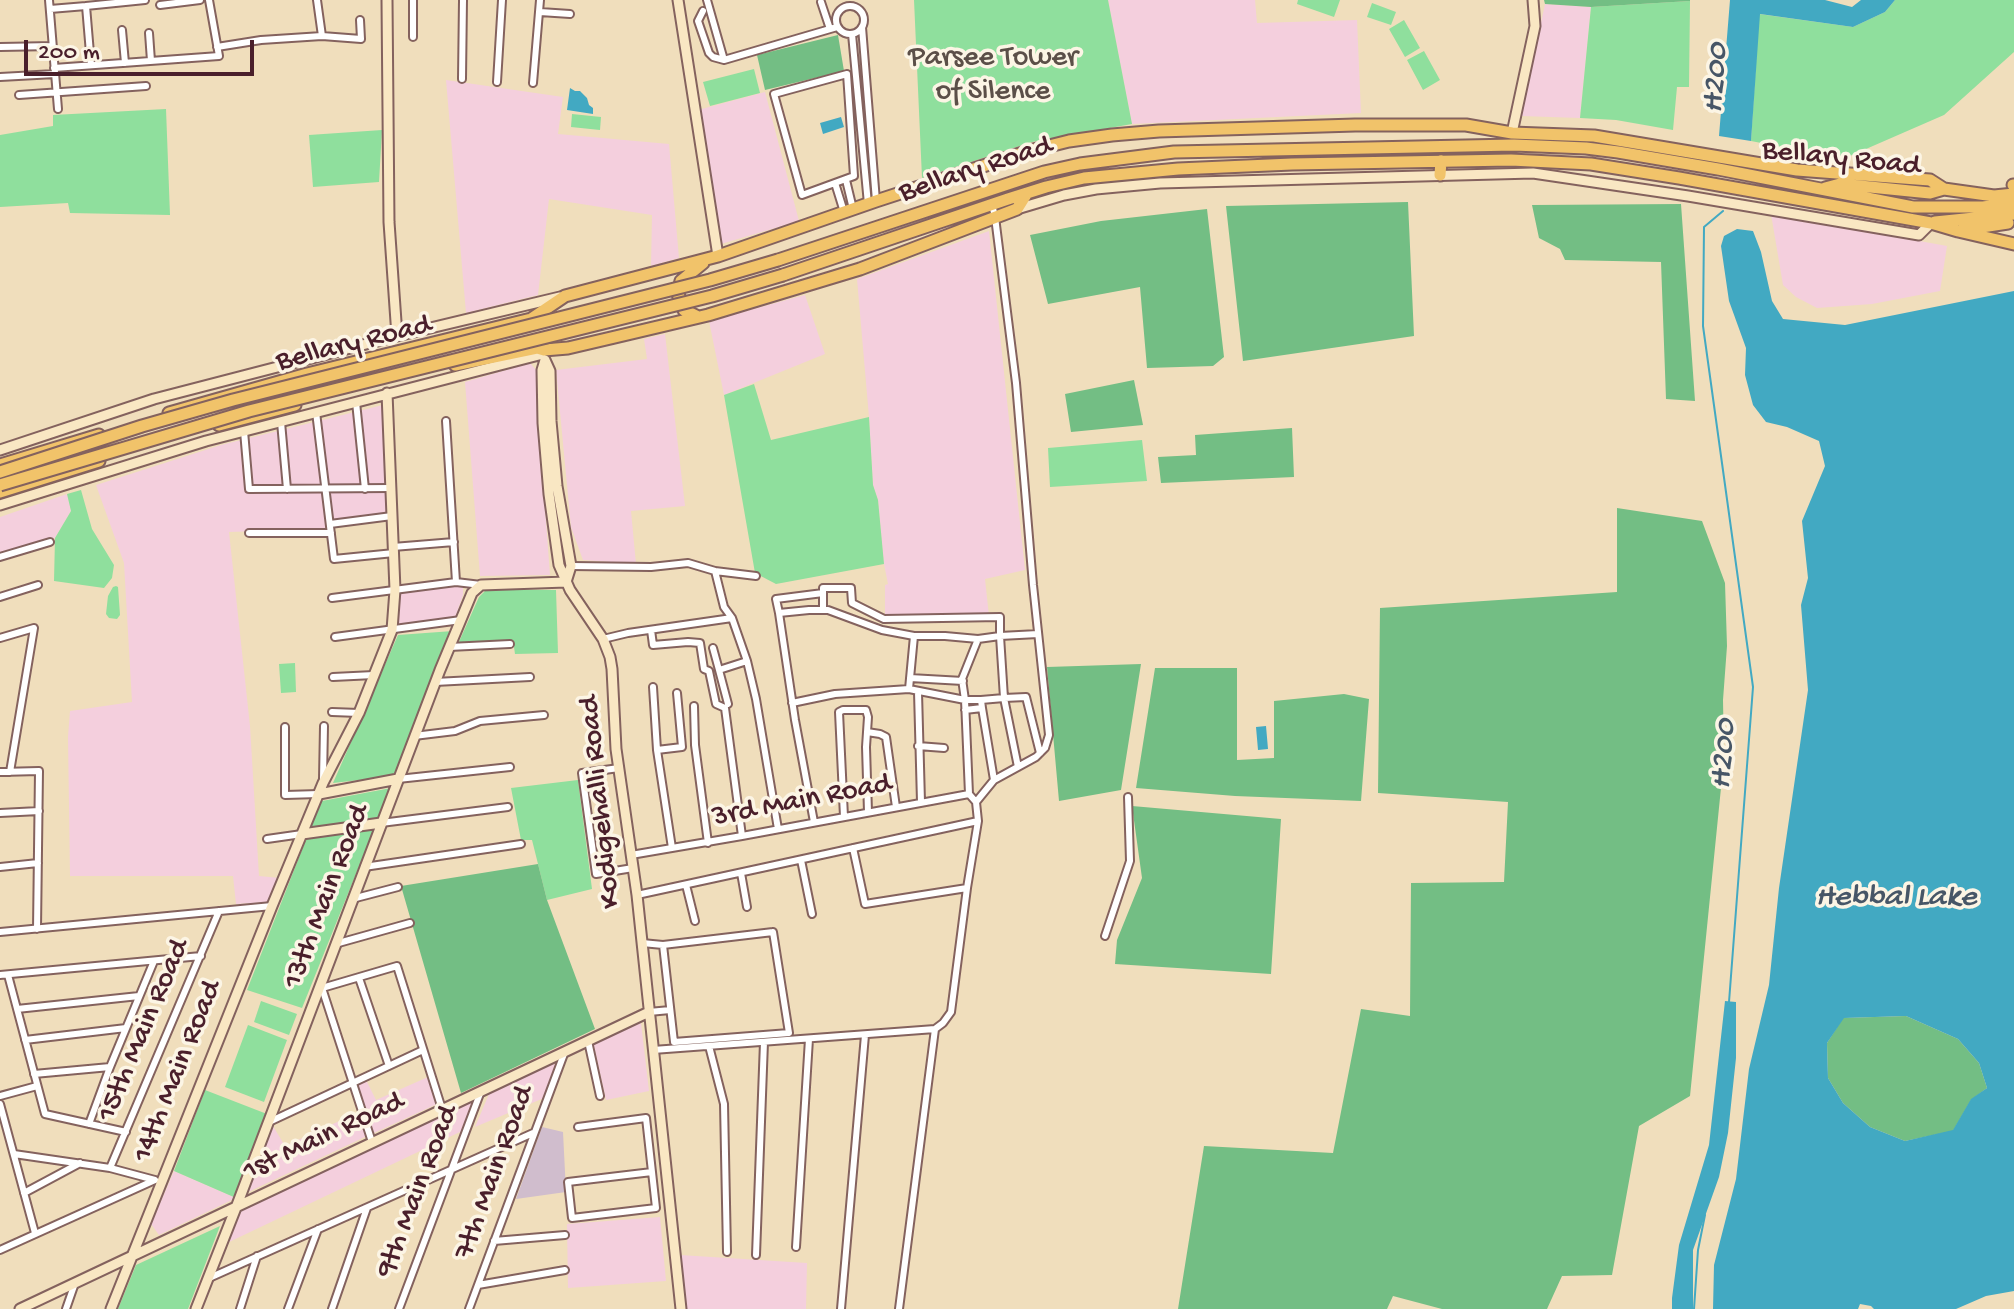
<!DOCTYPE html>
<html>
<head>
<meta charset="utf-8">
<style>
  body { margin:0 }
  #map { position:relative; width:2014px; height:1309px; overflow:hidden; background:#f0debc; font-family:"Gochi Hand",sans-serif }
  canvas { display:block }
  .scale { position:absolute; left:24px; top:40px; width:230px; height:36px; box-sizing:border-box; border:4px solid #4a1f2b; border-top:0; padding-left:10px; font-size:24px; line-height:28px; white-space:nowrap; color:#4a1f2b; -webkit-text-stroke:6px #fcf5e5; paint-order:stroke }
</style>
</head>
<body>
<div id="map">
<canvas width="2014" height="1309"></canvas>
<div class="scale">200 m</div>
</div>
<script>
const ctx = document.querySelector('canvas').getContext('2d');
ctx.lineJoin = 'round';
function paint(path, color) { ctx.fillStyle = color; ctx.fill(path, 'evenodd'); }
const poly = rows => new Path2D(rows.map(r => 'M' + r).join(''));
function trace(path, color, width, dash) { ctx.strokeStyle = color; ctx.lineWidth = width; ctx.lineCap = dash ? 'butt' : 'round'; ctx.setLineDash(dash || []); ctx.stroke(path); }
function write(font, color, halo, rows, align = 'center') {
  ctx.font = font + ' "Gochi Hand",sans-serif'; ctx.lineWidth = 7; ctx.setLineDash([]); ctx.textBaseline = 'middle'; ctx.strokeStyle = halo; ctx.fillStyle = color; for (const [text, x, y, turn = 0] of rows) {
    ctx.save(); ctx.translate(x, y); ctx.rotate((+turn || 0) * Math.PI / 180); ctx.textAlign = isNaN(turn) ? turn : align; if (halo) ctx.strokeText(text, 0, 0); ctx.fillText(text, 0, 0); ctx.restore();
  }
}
const built = poly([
  [1108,0,1255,0,1257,23,1357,20,1361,113,1132,124],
  [1545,4,1591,7,1580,118,1521,116],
  [446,80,563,97,558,134,669,144,679,258,651,266,652,215,549,199,538,295,466,313],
  [765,92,799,221,721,244,698,110],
  [1771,214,1947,246,1940,291,1872,304,1817,308,1796,297,1783,285],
  [989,231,1025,570,985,579,989,616,885,619,885,585,888,584,884,564,878,500,873,485,869,417,857,279],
  [805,295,825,354,724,395,709,321],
  [665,334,685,506,631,511,636,564,583,560,571,527,556,370,647,359,644,339],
  [530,363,537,371,544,494,550,575,480,576,465,382],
  [383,405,388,514,328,520,328,529,229,532,250,726,259,876,280,878,271,902,236,904,233,876,70,876,68,737,70,711,132,702,124,563,96,485,221,445],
  [67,494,71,511,55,538,0,554,0,517],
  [463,585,463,595,455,618,397,625,398,594],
  [641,1023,649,1091,606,1100,593,1042],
  [553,1063,557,1066,544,1098,475,1127,489,1094],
  [428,1077,437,1104,374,1133,355,1085,366,1080,376,1100],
  [476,1100,462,1131,225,1244,239,1212],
  [359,1112,367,1136,246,1193,273,1126,285,1146],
  [174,1171,236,1198,159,1235,151,1224],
  [660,1217,666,1281,568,1288,567,1224],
  [680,1255,807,1263,806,1309,687,1309]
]);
const industrial = poly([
  [542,1127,563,1132,566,1192,516,1199]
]);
const green = poly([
  [914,0,1108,0,1132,124,1032,142,922,178],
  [1298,0,1340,0,1334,17,1297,4],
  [1895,0,2014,0,2014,52,1944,115,1843,159,1751,141,1759,14,1853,27,1885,12],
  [1690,1,1689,87,1677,87,1673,130,1616,120,1580,118,1591,7],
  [1372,3,1396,12,1391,25,1367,17],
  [1404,20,1420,48,1405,57,1389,29],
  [1424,51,1440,80,1423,90,1407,60],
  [754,69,760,93,710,106,703,82],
  [166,109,170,215,70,213,68,203,0,207,0,135,53,126,53,115],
  [572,114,601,117,600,130,571,127],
  [382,130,379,182,313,187,309,135],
  [754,384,771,440,869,417,873,485,878,500,884,564,776,584,755,573,724,395],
  [1142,440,1147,481,1050,487,1048,448],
  [81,490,92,529,114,565,112,578,104,588,54,581,55,538,71,511,67,494],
  [116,586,118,587,120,615,117,619,109,618,106,614,108,596,113,587],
  [487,589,556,590,558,653,515,654,513,640,458,644,479,597],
  [453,631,395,776,333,783,398,635],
  [295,663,296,692,281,693,279,664],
  [578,780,592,889,547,900,532,840,521,840,511,788],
  [391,788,378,820,310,830,322,801],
  [374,829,302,1008,247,990,307,837],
  [261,1001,297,1014,289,1035,254,1022],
  [248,1025,287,1040,264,1102,225,1087],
  [205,1090,267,1114,236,1198,174,1171],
  [220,1226,188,1309,118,1309,136,1265]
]);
const forest = poly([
  [1544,0,1690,0,1690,1,1591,7,1545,4],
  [838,35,844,71,765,90,757,55],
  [1408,202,1414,336,1243,361,1226,206],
  [1681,204,1695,401,1666,399,1661,262,1565,260,1560,249,1539,238,1532,205],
  [1207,209,1224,357,1213,366,1147,368,1140,287,1048,304,1030,235,1101,221],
  [1134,380,1143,425,1071,432,1065,394],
  [1292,428,1294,477,1161,483,1158,457,1196,455,1195,435],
  [1617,508,1702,521,1725,583,1727,646,1723,700,1724,758,1690,1096,1639,1126,1612,1275,1562,1276,1547,1309,1442,1309,1393,1296,1387,1309,1178,1309,1204,1146,1333,1153,1361,1009,1410,1016,1411,883,1504,882,1508,802,1378,793,1380,608,1617,592],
  [1141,664,1121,790,1059,801,1047,667],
  [1155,668,1237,668,1237,760,1274,758,1274,701,1344,694,1369,699,1361,801,1235,796,1136,788],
  [1132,806,1281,819,1271,974,1115,964,1117,940,1142,878],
  [538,864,547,900,595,1029,461,1093,401,886],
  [1906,1016,1958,1039,1979,1063,1987,1088,1971,1100,1953,1131,1905,1141,1870,1127,1843,1103,1828,1078,1827,1043,1843,1018]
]);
const water = poly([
  [1730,0,1825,0,1852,7,1861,0,1895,0,1885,12,1853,27,1760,14,1751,141,1719,136],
  [570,88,575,91,580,91,587,98,589,105,593,108,593,114,567,110],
  [841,117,844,127,823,134,820,123],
  [1737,229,1753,231,1761,252,1772,301,1783,319,1845,325,2014,291,2014,1291,1986,1296,1956,1309,1874,1309,1871,1306,1860,1304,1858,1309,1713,1309,1714,1265,1736,1179,1749,1069,1769,985,1779,888,1808,690,1801,605,1808,578,1802,521,1825,466,1819,441,1787,427,1766,422,1753,405,1745,375,1746,348,1729,301,1721,246,1724,236],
  [1906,1016,1958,1039,1979,1063,1987,1088,1971,1099,1953,1130,1905,1141,1870,1127,1843,1103,1828,1078,1827,1043,1844,1018],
  [1266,726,1268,749,1258,750,1256,727],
  [1725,1001,1736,1002,1736,1058,1728,1133,1719,1177,1693,1250,1693,1309,1672,1309,1672,1298,1679,1245,1709,1145]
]);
const stream = poly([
  [1723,211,1704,227,1703,326,1753,687,1729,1002],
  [1694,1309,1698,1250,1705,1215]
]);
const street = poly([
  [49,0,58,109],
  [707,0,724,60,837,27],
  [821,2,830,29],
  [160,5,200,0],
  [86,6,145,0],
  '836 20a14 14 0 1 1 28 0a14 14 0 1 1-28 0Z',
  [50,9,86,6,91,65],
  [703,11,698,21,709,53,713,57,724,60],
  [540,12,570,14],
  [862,27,876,201],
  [122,30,125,63],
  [149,33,151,61],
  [852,34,868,204],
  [322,36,361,39,360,20],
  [413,37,413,0],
  [0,47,53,46],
  [217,47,261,40,322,36,317,0],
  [54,68,219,56,209,0],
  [847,74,854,176,802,195,774,94,847,74],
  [0,77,55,74],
  [462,79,463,0],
  [497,82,502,0],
  [533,83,540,0],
  [19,95,146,86],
  [846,180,853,209],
  [835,183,844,212],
  [356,402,365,489],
  [316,412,334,559,394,553],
  [446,421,456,582],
  [281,422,287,489],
  [244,431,249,489,391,488],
  [330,524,392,516],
  [249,533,331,533],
  [393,547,454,542],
  [0,557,50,542],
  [571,566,651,567,688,563,715,571,724,607,732,618,747,661,756,699,778,829],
  [715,571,756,576],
  [0,597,38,585],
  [332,598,456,582,481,585],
  [823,610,823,588,851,588,852,603,884,619,1000,617,1000,636,978,639,962,679,965,700,981,700],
  [779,613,776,599,823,593],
  [651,630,653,645,688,642,700,643,704,669,709,671,716,704,725,708,742,836],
  [914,636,945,636,978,639],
  [335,637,461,620],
  [0,638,34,628,10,772],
  [603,639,628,633,732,618],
  [449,647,510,644],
  [713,648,719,670],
  [333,677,374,675],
  [910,678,963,681],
  [435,682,530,677],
  [653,687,657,750,672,848],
  [918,692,921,802],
  [792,703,835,694,909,689],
  [728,704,719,670,747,661],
  [694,706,695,745,708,843],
  [982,708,981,700,1004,698,1000,636,1038,634],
  [965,710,982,708,994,780],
  [332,712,359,713],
  [285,727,285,795,319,794],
  [867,732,880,734,886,737,896,807],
  [414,736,455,731,480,721,544,715],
  [918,746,944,748],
  [657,750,682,747,677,693],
  [1018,767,1004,698,1026,697,1040,753],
  [619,768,582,773,596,874,633,868],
  [0,772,39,771,37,929],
  [323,779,324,726],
  [398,779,510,767],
  [0,813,39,811],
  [844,817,839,712,843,710,866,710,868,717,866,747,868,812],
  [814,822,795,720,779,613,809,610,828,610,882,630,914,636,909,689,965,700,969,794],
  [381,823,508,807],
  [267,839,302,834],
  [853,848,865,904,967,888],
  [631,855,742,836,969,794,976,802],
  [801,860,812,914],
  [0,867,38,863],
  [364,867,521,844],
  [741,873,747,907],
  [686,885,695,921],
  [637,895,978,821],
  [352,899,398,887],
  [0,932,272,906],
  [773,932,789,1033,674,1042,663,945,773,932],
  [1105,936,1130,861,1128,797],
  [642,943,663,945],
  [335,944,410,923],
  [0,975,201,956],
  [8,975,45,1114,126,1132],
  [359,978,389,1066],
  [322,988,397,966,442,1109],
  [320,989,322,988,372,1142],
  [17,1009,139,996],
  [649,1012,670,1010],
  [25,1040,126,1028],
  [588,1041,600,1096],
  [709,1046,724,1104,727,1252],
  [653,1050,935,1029,943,1023,951,1012,967,888,978,821,976,802,994,780,1036,757,1045,748,1049,735,1033,585,1016,383,995,217,992,204],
  [34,1074,110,1067],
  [0,1096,37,1086],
  [0,1104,35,1233],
  [269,1122,423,1050],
  [89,1124,110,1067,154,961],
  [578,1127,646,1118,656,1208,572,1218,568,1182,652,1172],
  [14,1154,110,1168,155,1180],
  [110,1168,219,911],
  [24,1193,80,1163],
  [494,1241,565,1235],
  [796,1247,809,1039],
  [0,1250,155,1180],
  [756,1255,764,1042],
  [207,1279,533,1133],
  [478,1285,565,1270],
  [66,1309,75,1283],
  [240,1309,257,1256],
  [288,1309,318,1229],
  [332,1309,367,1208],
  [399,1309,481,1091],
  [469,1309,564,1054],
  [841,1309,865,1035],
  [899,1309,935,1029]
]);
const secondary = poly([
  [387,0,389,222,397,336],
  [678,0,718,256],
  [1512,133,1535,26,1533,0],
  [1017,209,1064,195,1096,189,1160,183,1533,173,1688,196,1919,235,1931,223],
  [545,360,542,370,543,423,549,494,559,565,570,590,603,639,610,657,612,669,616,749,637,895,681,1309],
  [545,360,550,371,551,421,557,486,571,566,566,582],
  [0,450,154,399,397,336,560,297],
  [0,505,206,441,539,355,544,350],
  [319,794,398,779],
  [302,834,381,823],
  [20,1309,649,1012],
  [111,1309,272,906,323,783,359,713,392,630,395,590,387,393],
  [196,1309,237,1205,440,670,472,593,481,585,566,582]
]);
const highway = poly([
  [1440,175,1441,161],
  [2013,185,2014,185],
  [1825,188,1840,184,1930,193,1944,189,1994,196,2014,194],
  [1935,222,2014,214],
  [1962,230,2008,223],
  [778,260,1044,172,1080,164,1174,152,1514,145,1586,148,1618,152,1718,169,1913,207,1983,207,2014,203],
  [783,275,1008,199,1046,187,1084,178,1178,169,1292,164,1511,160,1591,164,1679,178,1931,223,1958,231,2014,244],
  [698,317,684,310,678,294,681,281,703,263],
  [455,365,537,348,544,350,568,348,615,337,708,315,860,269,1017,209,1027,193],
  [169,413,307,374,531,319,565,296,718,256,876,201,1029,151,1069,141,1112,135,1159,131,1355,125,1466,125,1512,133,1594,136,1797,170,1930,180,1944,189],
  [219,425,295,405],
  [0,465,99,435],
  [0,492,99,461]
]);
const highwayBridge = poly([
  [0,472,142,426,233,400,710,280,778,260],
  [0,485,249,411,712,296,783,275]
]);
const parkNames = [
  ["Parsee Tower",993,59],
  ["of Silence",993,93]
];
const streetNames = [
  ["Bellary Road",1841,160,6],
  ["Bellary Road",976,171,-18],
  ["Bellary Road",354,345,-14],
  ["Kodigehalli Road",602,802,-96],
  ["3rd Main Road",802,802,-11],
  ["13th Main Road",328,897,-69],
  ["15th Main Road",145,1031,-67],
  ["14th Main Road",179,1072,-68],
  ["1st Main Road",324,1138,-25],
  ["7th Main Road",496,1173,-70],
  ["9th Main Road",419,1192,-69]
];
const waterNames = [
  ["H200",1718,78,-86],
  ["H200",1726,754,-86],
  ["Hebbal Lake",1896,899]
];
paint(built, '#f4cfdd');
paint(industrial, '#d0bdcd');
paint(green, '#8fdf9d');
paint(forest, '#73be84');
paint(water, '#42a9c2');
trace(stream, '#42a9c2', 2);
trace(street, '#84625e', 10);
trace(secondary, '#84625e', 13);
trace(highway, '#84625e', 15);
trace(street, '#fff', 6);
trace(secondary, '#f9e7c3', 9);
trace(highway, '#f1c36a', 11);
trace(highwayBridge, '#84625e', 15, []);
trace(highwayBridge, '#f1c36a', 11);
write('30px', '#5b4f48', '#fcf5e5', parkNames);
write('30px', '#4a1f2b', '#fcf5e5', streetNames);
write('italic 32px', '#475667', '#fcf5e5', waterNames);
</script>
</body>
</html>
